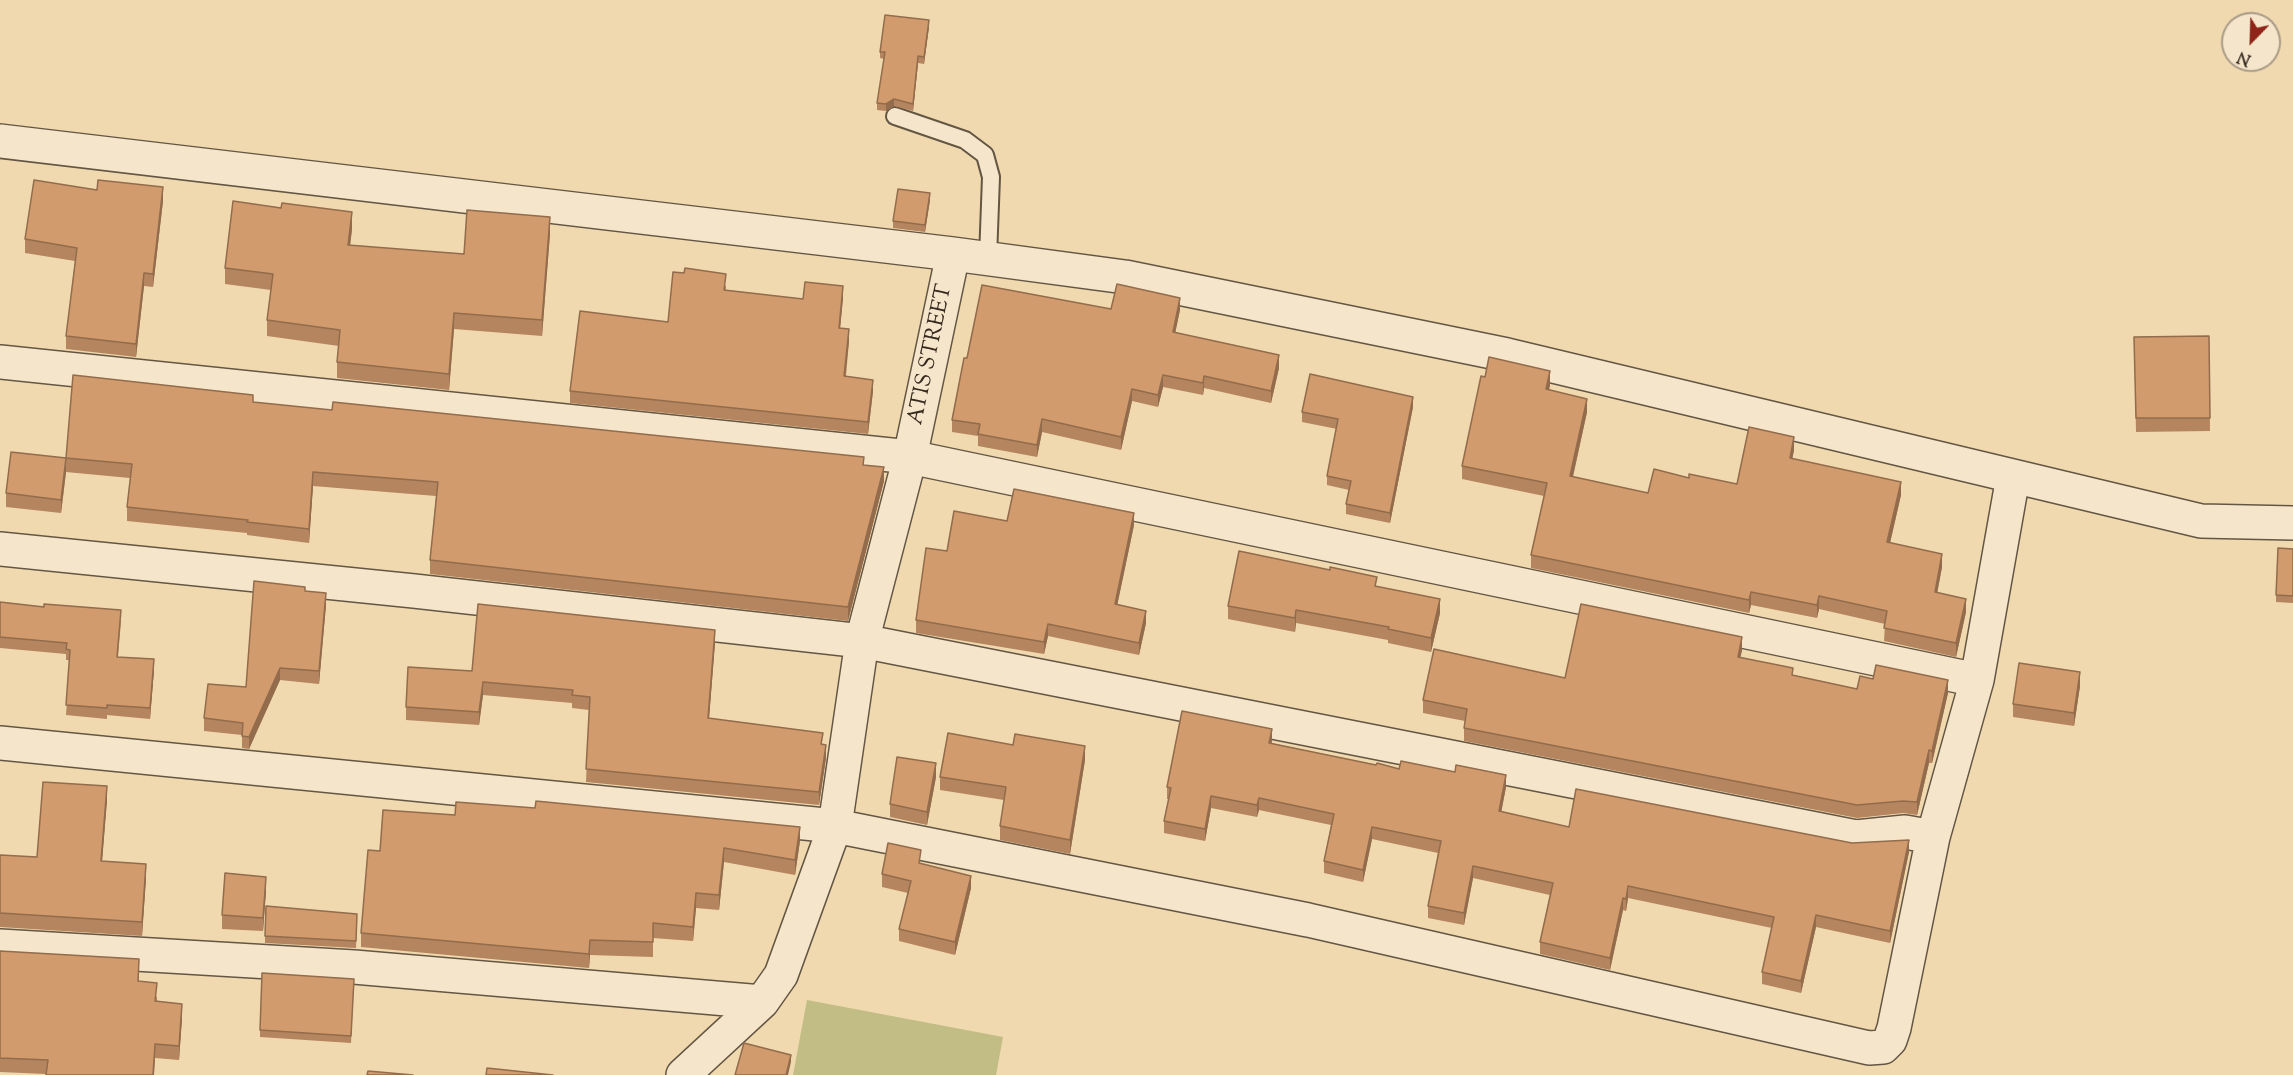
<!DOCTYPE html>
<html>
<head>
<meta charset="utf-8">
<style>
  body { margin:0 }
  #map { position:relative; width:2293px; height:1075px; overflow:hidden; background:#f0d9af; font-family:"Sorts Mill Goudy",serif }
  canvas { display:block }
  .north { position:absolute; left:2221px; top:12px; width:60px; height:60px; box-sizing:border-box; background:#f5e6cb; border:2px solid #a99b87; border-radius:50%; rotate:203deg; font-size:16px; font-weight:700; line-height:24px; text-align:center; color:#362a20 }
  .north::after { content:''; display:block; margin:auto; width:21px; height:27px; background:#8f2418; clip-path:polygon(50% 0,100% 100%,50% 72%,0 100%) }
</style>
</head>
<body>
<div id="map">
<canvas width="2293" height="1075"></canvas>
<div class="north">N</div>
</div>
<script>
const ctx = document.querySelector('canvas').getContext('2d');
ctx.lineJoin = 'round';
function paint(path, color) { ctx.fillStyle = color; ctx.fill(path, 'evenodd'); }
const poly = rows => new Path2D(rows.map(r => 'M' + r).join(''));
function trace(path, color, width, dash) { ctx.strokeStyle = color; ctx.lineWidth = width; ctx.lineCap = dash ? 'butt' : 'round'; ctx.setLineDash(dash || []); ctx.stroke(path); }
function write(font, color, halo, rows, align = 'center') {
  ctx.font = font + ' "Sorts Mill Goudy",serif'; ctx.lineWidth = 5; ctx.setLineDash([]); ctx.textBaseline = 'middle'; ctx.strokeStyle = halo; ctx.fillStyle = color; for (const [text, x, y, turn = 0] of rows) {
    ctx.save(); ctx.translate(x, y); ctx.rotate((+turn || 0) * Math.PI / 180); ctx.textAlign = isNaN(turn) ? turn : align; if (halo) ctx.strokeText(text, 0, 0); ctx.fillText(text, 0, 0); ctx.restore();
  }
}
const green = poly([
  [807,1000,1003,1037,996,1075,793,1075]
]);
const service = poly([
  [895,116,965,140,985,155,991,177,988,258]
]);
const minor = poly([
  [0,141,953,254,1125,277,1507,355,2201,521,2293,523],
  [0,362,910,457,1977,680],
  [0,549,414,591,862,641,1856,837,1905,832,1933,837,1977,680,2013,477],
  [0,743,835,826,1308,920,1869,1048,1883,1047,1890,1040,1894,1028,1933,837],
  [0,946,354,967,762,1002],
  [683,1075,762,1002,781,975,835,826,862,641,910,457,953,254]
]);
const wall = poly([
  [929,27,924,64,918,63,913,111,894,106,886,111,877,110,877,103,884,59,880,58,880,52],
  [930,200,925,232,893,228,893,221],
  [163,201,153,287,144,286,136,357,66,349,66,336,75,261,25,253,25,239],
  [352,229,350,246,464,254,550,234,542,336,454,329,449,390,337,378,337,362,339,346,267,336,267,320,271,290,225,284,225,268],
  [684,273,726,286,726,290,803,299,843,298,840,328,849,341,846,376,873,391,868,434,570,403,570,391,668,322],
  [1111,309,1180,310,1175,332,1279,368,1271,403,1204,388,1203,395,1163,387,1158,407,1132,401,1121,450,1042,432,1037,457,978,446,978,436,952,432,952,420,967,358],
  [2209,336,2210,431,2136,432,2134,337],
  [1485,377,1550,385,1549,390,1587,412,1573,477,1648,493,1689,478,1737,484,1794,450,1792,459,1901,495,1890,543,1942,567,1937,593,1966,612,1956,657,1884,641,1885,624,1819,609,1817,618,1751,605,1749,613,1531,568,1531,555,1544,496,1462,479,1462,466],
  [253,402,864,465,884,481,848,621,430,574,430,560,436,496,313,486,309,543,247,535,247,533,127,521,127,507,130,478,66,472,66,458],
  [1413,407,1390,523,1346,514,1346,504,1349,490,1327,485,1327,476,1337,429,1302,422,1302,412],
  [66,472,61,513,6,507,6,493],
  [1007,521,1134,525,1117,605,1146,623,1139,655,1048,636,1044,654,916,633,916,620,947,551],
  [2293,549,2293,603,2276,602,2276,595],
  [1330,570,1377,587,1440,613,1431,652,1388,643,1388,640,1296,623,1295,632,1228,619,1228,606],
  [305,591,326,605,319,684,280,680,249,749,242,748,242,735,204,731,204,718,246,687],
  [0,602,121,621,118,657,154,670,150,719,107,715,107,719,66,715,70,660,66,660,66,654,0,648],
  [715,643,709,719,823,744,826,758,819,805,586,782,589,710,572,708,572,703,483,695,479,725,406,720,406,707,472,671],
  [1742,650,1740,657,1793,675,1857,689,1873,679,1948,693,1932,763,1929,763,1917,815,1903,813,1857,818,1464,741,1464,728,1465,721,1423,713,1423,700],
  [2080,686,2074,726,2013,717,2013,704],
  [1272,741,1271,743,1376,765,1506,787,1501,812,1569,827,1852,843,1909,852,1890,943,1816,927,1801,993,1762,984,1762,972,1772,928,1628,898,1626,911,1623,910,1610,970,1540,954,1540,942,1550,895,1473,878,1464,925,1428,918,1428,906,1438,853,1372,839,1363,882,1324,873,1324,861,1331,825,1259,810,1257,817,1211,808,1205,841,1164,833,1164,821,1169,799,1167,799,1167,787],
  [1085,760,1070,854,1000,840,1000,826,1004,800,940,790,940,777],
  [936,777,927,825,890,817,890,804],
  [107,800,102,861,146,878,142,936,0,927,0,855,37,857],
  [800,841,795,875,724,862,719,910,696,908,693,941,653,938,653,957,590,955,589,968,361,947,361,933,380,851],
  [921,863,971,888,955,955,899,941,899,929,908,893,882,887,882,874],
  [266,891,263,931,222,929,222,915],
  [357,921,356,948,265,943,265,936],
  [0,951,139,973,139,982,157,997,157,1001,182,1018,179,1060,155,1058,154,1075,46,1075,46,1074,0,1072],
  [354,979,351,1043,260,1037,260,1030]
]);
const shadedWall = poly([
  [929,20,929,27,924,64,924,57],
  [918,56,918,63,913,111,913,104],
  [894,99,894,106,886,111,886,104],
  [163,187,163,201,153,287,153,274],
  [930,193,930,200,925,232,925,225],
  [352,212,352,229,348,262,348,245],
  [550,217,550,234,542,336,542,320],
  [144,273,144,286,136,357,136,344],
  [843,286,843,298,839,340,839,328],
  [1180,298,1180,310,1173,344,1173,332],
  [454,313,454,329,449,390,449,374],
  [849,329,849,341,844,388,844,376],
  [1279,355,1279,368,1271,403,1271,391],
  [1550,371,1550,385,1546,402,1546,389],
  [1163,375,1163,387,1158,407,1158,395],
  [1204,376,1204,388,1203,395,1203,383],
  [873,380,873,391,868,434,868,422],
  [1132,389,1132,401,1121,450,1121,437],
  [1413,397,1413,407,1390,523,1390,513],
  [1587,399,1587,412,1570,489,1570,476],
  [1042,419,1042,432,1037,457,1037,445],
  [1794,437,1794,450,1790,471,1790,458],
  [66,458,66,472,61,513,61,500],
  [884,467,884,481,848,621,848,607],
  [313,472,313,486,309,543,309,529],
  [1901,482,1901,495,1887,556,1887,542],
  [1134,513,1134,525,1115,616,1115,604],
  [1942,554,1942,567,1935,605,1935,592],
  [1751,592,1751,605,1749,613,1749,600],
  [326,593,326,605,319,684,319,671],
  [1819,596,1819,609,1817,618,1817,605],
  [1440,599,1440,613,1431,652,1431,638],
  [1966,599,1966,612,1956,657,1956,643],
  [1296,610,1296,623,1295,632,1295,618],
  [1146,611,1146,623,1139,655,1139,643],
  [1048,624,1048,636,1044,654,1044,642],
  [715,630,715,643,708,731,708,718],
  [1742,637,1742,650,1738,670,1738,657],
  [154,659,154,670,150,719,150,708],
  [280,668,280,680,249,749,249,737],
  [2080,672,2080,686,2074,726,2074,713],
  [1948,680,1948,693,1932,763,1932,751],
  [483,682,483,695,479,725,479,712],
  [1272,729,1272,741,1269,755,1269,743],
  [826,745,826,758,819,805,819,792],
  [1085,746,1085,760,1070,854,1070,840],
  [1929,750,1929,763,1917,815,1917,802],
  [936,763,936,777,927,825,927,812],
  [1506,775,1506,787,1499,824,1499,811],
  [107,786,107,800,101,875,101,861],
  [1211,796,1211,808,1205,841,1205,829],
  [1259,798,1259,810,1257,817,1257,805],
  [800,827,800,841,795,875,795,860],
  [1372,827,1372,839,1363,882,1363,870],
  [1909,840,1909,852,1890,943,1890,931],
  [724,848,724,862,719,910,719,895],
  [146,864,146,878,142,936,142,922],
  [1473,866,1473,878,1464,925,1464,913],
  [971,876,971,888,955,955,955,942],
  [266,877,266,891,263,931,263,918],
  [1628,886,1628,898,1626,911,1626,899],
  [696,893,696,908,693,941,693,927],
  [1623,898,1623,910,1610,970,1610,958],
  [1816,915,1816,927,1801,993,1801,981],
  [590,940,590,955,589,968,589,954],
  [182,1004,182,1018,179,1060,179,1046],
  [155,1044,154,1075,153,1075],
  [791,1055,791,1062,788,1075,786,1075]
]);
const building = poly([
  [885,15,929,20,924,57,918,56,913,104,894,99,886,104,877,103,885,52,880,52,885,15],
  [34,180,97,190,98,180,163,187,153,274,144,273,136,344,66,336,77,248,25,239,34,180],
  [898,189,930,193,925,225,893,221,898,189],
  [233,201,281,208,282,203,352,212,348,245,464,254,467,210,550,217,542,320,454,313,449,374,337,362,340,330,267,320,273,274,225,268,233,201],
  [685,268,726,274,724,290,803,299,805,282,843,286,839,328,849,329,844,376,873,380,868,422,570,391,580,311,668,322,673,272,684,273,685,268],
  [1117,284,1180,298,1173,332,1279,355,1271,391,1204,376,1203,383,1163,375,1158,395,1132,389,1121,437,1042,419,1037,445,978,434,980,424,952,420,964,358,967,358,982,285,1111,309,1117,284],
  [2209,336,2210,418,2136,418,2134,337,2209,336],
  [1489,357,1550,371,1546,389,1587,399,1570,476,1648,493,1654,469,1689,478,1689,474,1737,484,1749,427,1794,437,1790,458,1901,482,1887,542,1942,554,1935,592,1966,599,1956,643,1884,628,1887,611,1819,596,1817,605,1751,592,1749,600,1531,555,1547,483,1462,466,1481,376,1485,377,1489,357],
  [1310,374,1413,397,1390,513,1346,504,1351,481,1327,476,1338,419,1302,412,1310,374],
  [73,375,253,395,253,402,332,410,333,402,864,457,863,465,884,467,848,607,430,560,438,482,313,472,309,529,247,522,248,520,127,507,132,464,66,458,73,375],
  [11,452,66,458,61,500,6,493,11,452],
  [1014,489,1134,513,1115,604,1146,611,1139,643,1048,624,1044,642,916,620,926,548,947,551,954,511,1007,521,1014,489],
  [2278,548,2293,549,2293,596,2276,595,2278,548],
  [1239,551,1330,570,1330,567,1377,577,1375,586,1440,599,1431,638,1388,629,1389,627,1296,610,1295,618,1228,606,1239,551],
  [254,581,305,587,305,591,326,593,319,671,280,668,249,737,242,736,243,723,204,718,208,684,246,687,254,581],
  [0,602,44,607,44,604,121,610,117,657,154,659,150,708,107,705,107,708,66,705,70,650,66,649,67,643,0,637,0,602],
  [478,604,715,630,708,718,823,733,821,744,826,745,819,792,586,769,590,697,572,695,573,690,483,682,479,712,406,707,408,667,472,671,478,604],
  [1581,604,1742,637,1738,657,1793,668,1792,675,1857,689,1860,676,1873,679,1876,665,1948,680,1932,751,1929,750,1917,802,1903,801,1857,805,1464,728,1467,709,1423,700,1434,649,1565,678,1581,604],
  [2019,663,2080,672,2074,713,2013,704,2019,663],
  [1182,711,1272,729,1269,743,1376,765,1377,763,1399,769,1401,761,1455,772,1456,765,1506,775,1499,811,1569,827,1576,789,1852,843,1909,840,1890,931,1816,915,1801,981,1762,972,1774,917,1628,886,1626,899,1623,898,1610,958,1540,942,1553,883,1473,866,1464,913,1428,906,1441,841,1372,827,1363,870,1324,861,1334,814,1259,798,1257,805,1211,796,1205,829,1164,821,1171,788,1167,787,1182,711],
  [948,733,1013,745,1015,734,1085,746,1070,840,1000,826,1006,787,940,777,948,733],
  [897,757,936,763,927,812,890,804,897,757],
  [43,782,107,786,101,861,146,864,142,922,0,913,0,855,37,857,43,782],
  [536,801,800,827,795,860,724,848,719,895,696,893,693,927,653,923,653,942,590,940,589,954,361,933,368,850,380,851,383,810,455,815,456,802,535,808,536,801],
  [888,843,921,850,919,863,971,876,955,942,899,929,911,881,882,874,888,843],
  [225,873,266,877,263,918,222,915,225,873],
  [266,906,357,914,356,941,265,936,266,906],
  [0,951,139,959,138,981,157,983,155,1001,182,1004,179,1046,155,1044,153,1075,46,1075,48,1060,0,1058,0,951],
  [262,973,354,979,351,1036,260,1030,262,973],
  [744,1043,791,1055,786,1075,735,1075,744,1043],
  [487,1068,553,1075,486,1075,487,1068],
  [368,1071,413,1075,367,1075,368,1071]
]);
const streetNames = [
  ["ATIS STREET",932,355,-78]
];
paint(green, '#c2bc85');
trace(service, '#645644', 20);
trace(minor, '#645644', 36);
trace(service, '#f5e6cb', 16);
trace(minor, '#f5e6cb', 33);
paint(wall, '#b4855e');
paint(shadedWall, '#926c4c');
paint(building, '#d19b6d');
trace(building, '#926c4c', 1.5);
write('22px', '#362a20', '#f5e6cb', streetNames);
</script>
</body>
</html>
